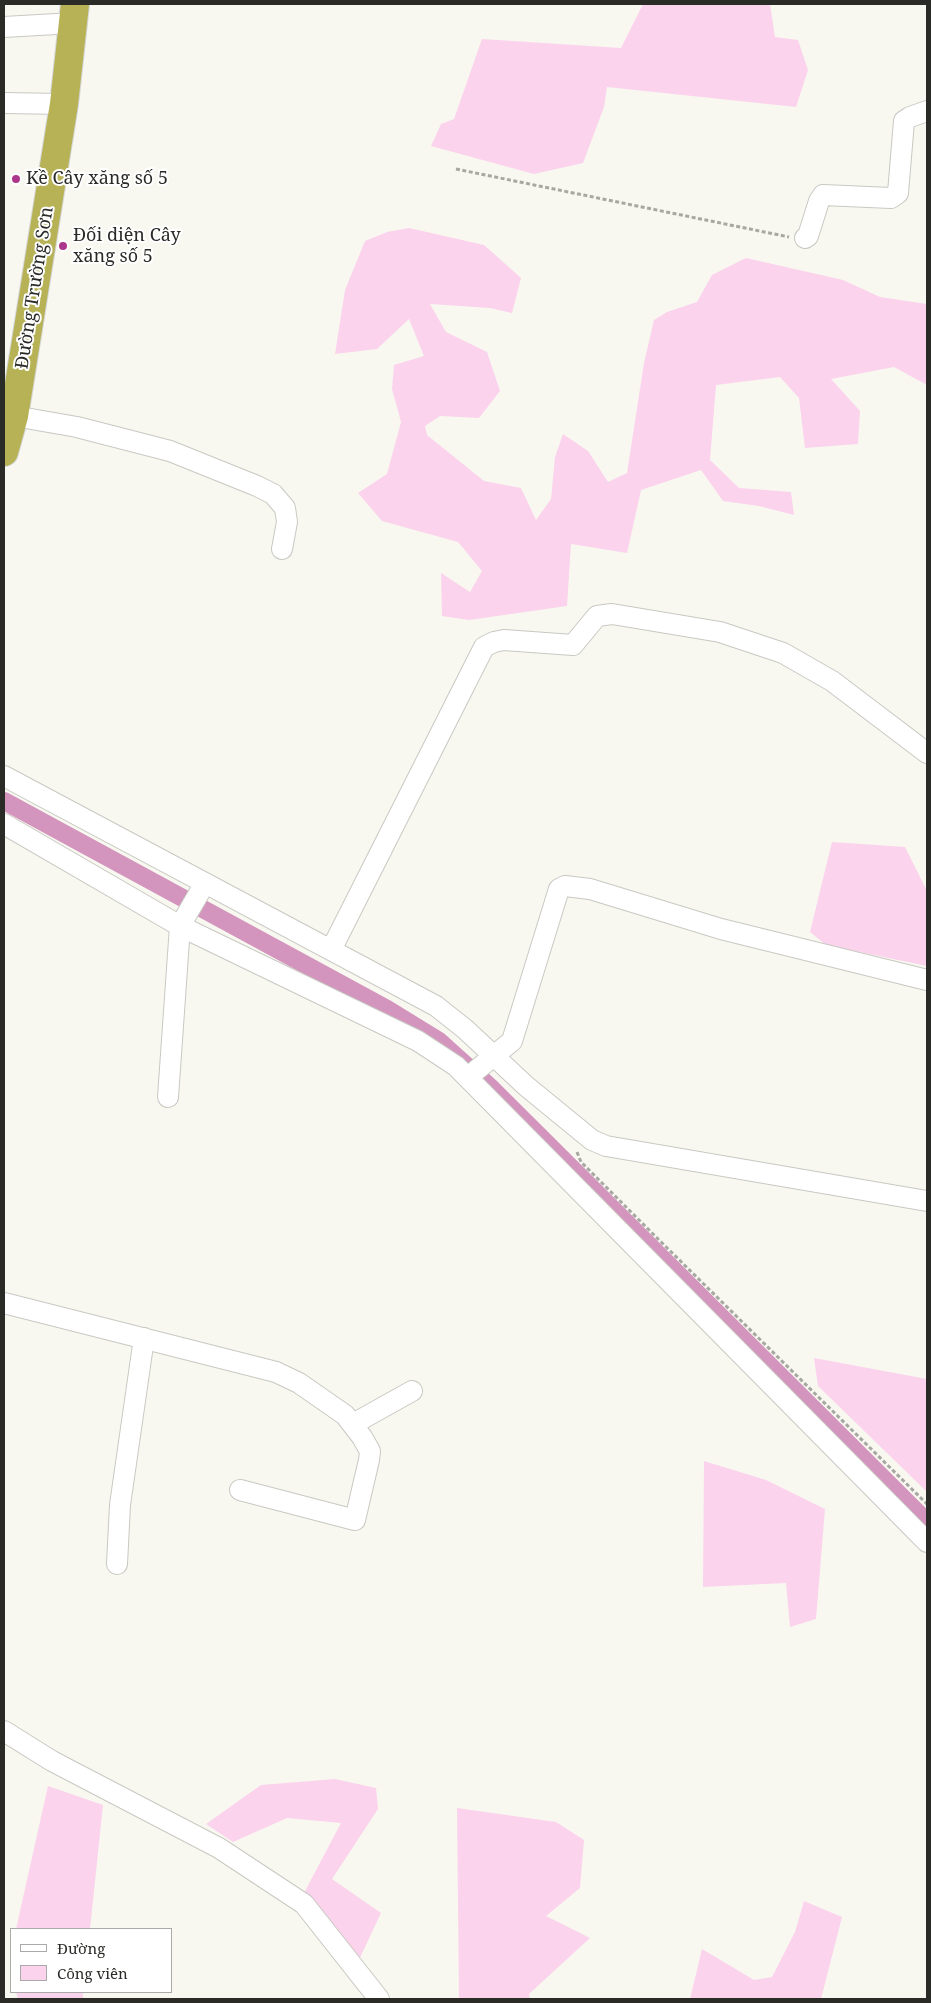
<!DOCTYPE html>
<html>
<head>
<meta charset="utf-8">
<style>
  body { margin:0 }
  #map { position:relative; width:931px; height:2003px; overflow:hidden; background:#f8f8f1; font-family:"Noto Serif",serif }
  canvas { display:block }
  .frame { position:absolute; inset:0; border:5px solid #2a2a27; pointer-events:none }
  .legend { position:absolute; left:10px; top:1928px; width:162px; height:65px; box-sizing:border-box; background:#fff; border:1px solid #aaaaa9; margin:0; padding:6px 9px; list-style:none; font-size:15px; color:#2a2a27 }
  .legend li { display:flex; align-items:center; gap:10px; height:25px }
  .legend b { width:25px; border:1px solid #aaaaa9 }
</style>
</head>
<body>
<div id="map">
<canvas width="931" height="2003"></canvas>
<div class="frame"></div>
<ul class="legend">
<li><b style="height:6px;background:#fff"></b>Đường</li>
<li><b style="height:14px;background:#fbd3ec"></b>Công viên</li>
</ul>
</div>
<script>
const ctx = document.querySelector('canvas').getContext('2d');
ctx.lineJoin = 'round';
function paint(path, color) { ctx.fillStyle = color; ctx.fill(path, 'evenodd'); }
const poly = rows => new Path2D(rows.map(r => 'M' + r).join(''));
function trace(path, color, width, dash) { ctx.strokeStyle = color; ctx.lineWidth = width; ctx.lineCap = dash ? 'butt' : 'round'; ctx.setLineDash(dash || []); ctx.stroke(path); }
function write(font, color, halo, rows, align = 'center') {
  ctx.font = font + ' "Noto Serif",serif'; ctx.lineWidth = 4; ctx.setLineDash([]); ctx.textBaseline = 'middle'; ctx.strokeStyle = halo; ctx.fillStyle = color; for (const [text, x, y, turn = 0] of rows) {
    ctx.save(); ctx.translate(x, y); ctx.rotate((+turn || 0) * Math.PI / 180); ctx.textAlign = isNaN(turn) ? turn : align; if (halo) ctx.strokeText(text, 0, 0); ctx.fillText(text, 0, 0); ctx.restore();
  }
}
const green = poly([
  [643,4,770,4,775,37,798,40,808,70,796,107,607,87,604,107,583,163,534,174,431,146,441,124,454,119,482,39,621,48],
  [409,228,484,245,521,278,512,313,490,308,430,304,446,332,487,352,500,391,479,418,440,416,425,426,427,435,484,481,521,488,536,520,551,499,555,457,563,434,588,451,608,482,627,473,644,363,654,320,667,312,697,302,712,275,746,258,843,280,880,297,927,304,927,385,894,367,831,379,860,411,858,444,805,448,799,398,780,377,716,385,710,460,739,488,791,492,794,515,759,506,723,501,701,470,641,490,627,553,571,544,567,606,469,620,442,616,441,573,470,592,482,571,458,542,382,521,358,493,387,474,401,422,392,389,394,365,424,356,409,319,377,349,335,354,345,290,365,241,387,232],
  [832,842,905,847,927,891,927,966,826,945,810,932],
  [814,1358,927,1379,927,1492,818,1386],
  [704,1461,766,1480,825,1509,816,1619,790,1627,786,1583,703,1587],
  [335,1779,376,1788,378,1809,332,1879,381,1913,357,1964,304,1893,341,1823,287,1818,233,1842,206,1824,261,1785],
  [48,1786,103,1805,90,1929,16,1929],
  [457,1808,556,1822,584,1840,580,1888,546,1916,590,1938,529,1994,530,1999,459,1999],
  [804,1901,842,1917,821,1999,690,1999,702,1949,754,1980,772,1977,795,1932],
  [16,1992,83,1992,83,1999,18,1999]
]);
const canal = poly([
  [4,801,387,1009,439,1041,490,1087,927,1522]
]);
const path = poly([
  [456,169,789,237],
  [577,1152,581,1162,658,1239,927,1504]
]);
const minor = poly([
  [4,27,74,23],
  [4,103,64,104],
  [805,238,808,236,819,201,823,195,891,198,898,193,904,121,910,117,927,111],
  [14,416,77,427,170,451,257,486,273,494,285,508,287,522,282,549],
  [4,776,436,1006,465,1029,526,1086,592,1140,606,1146,927,1201],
  [4,824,180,926,418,1041,456,1066,927,1542],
  [331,950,484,647,494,642,504,640,573,645,597,616,612,614,720,632,783,653,832,681,927,753],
  [468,1077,512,1041,559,889,565,886,590,889,721,929,927,980],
  [168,1097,180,926,205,883],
  [4,1303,276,1372,299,1383,345,1415,362,1437,370,1451,369,1460,355,1520,240,1490],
  [353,1424,412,1391],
  [117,1564,120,1505,144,1338],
  [4,1731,52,1761,219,1848,304,1904,379,1999]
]);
const highway = poly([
  [4,452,14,416,64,104,75,4]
]);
const markers = [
  [16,179,5,"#ad368d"],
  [63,246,5,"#ad368d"]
];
const poiNames = [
  ["Kề Cây xăng số 5",26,179],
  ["Đối diện Cây",73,236],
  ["xăng số 5",73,257]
];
const streetNames = [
  ["Đường Trường Sơn",35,288,-81]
];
paint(green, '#fbd3ec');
trace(canal, '#d394bd', 18);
trace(minor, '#c8c9c2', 22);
trace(highway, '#d4d4d4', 30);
trace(path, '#a8a8a3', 3, [4, 2.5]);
trace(minor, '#fff', 20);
trace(highway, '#b6b255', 28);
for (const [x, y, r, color] of markers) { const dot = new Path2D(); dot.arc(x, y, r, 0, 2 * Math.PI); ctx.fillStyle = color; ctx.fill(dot); trace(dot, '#fff', 2); }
write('18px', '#2a2a27', '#fff', poiNames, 'left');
write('18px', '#2a2a27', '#fff', streetNames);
</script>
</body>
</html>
